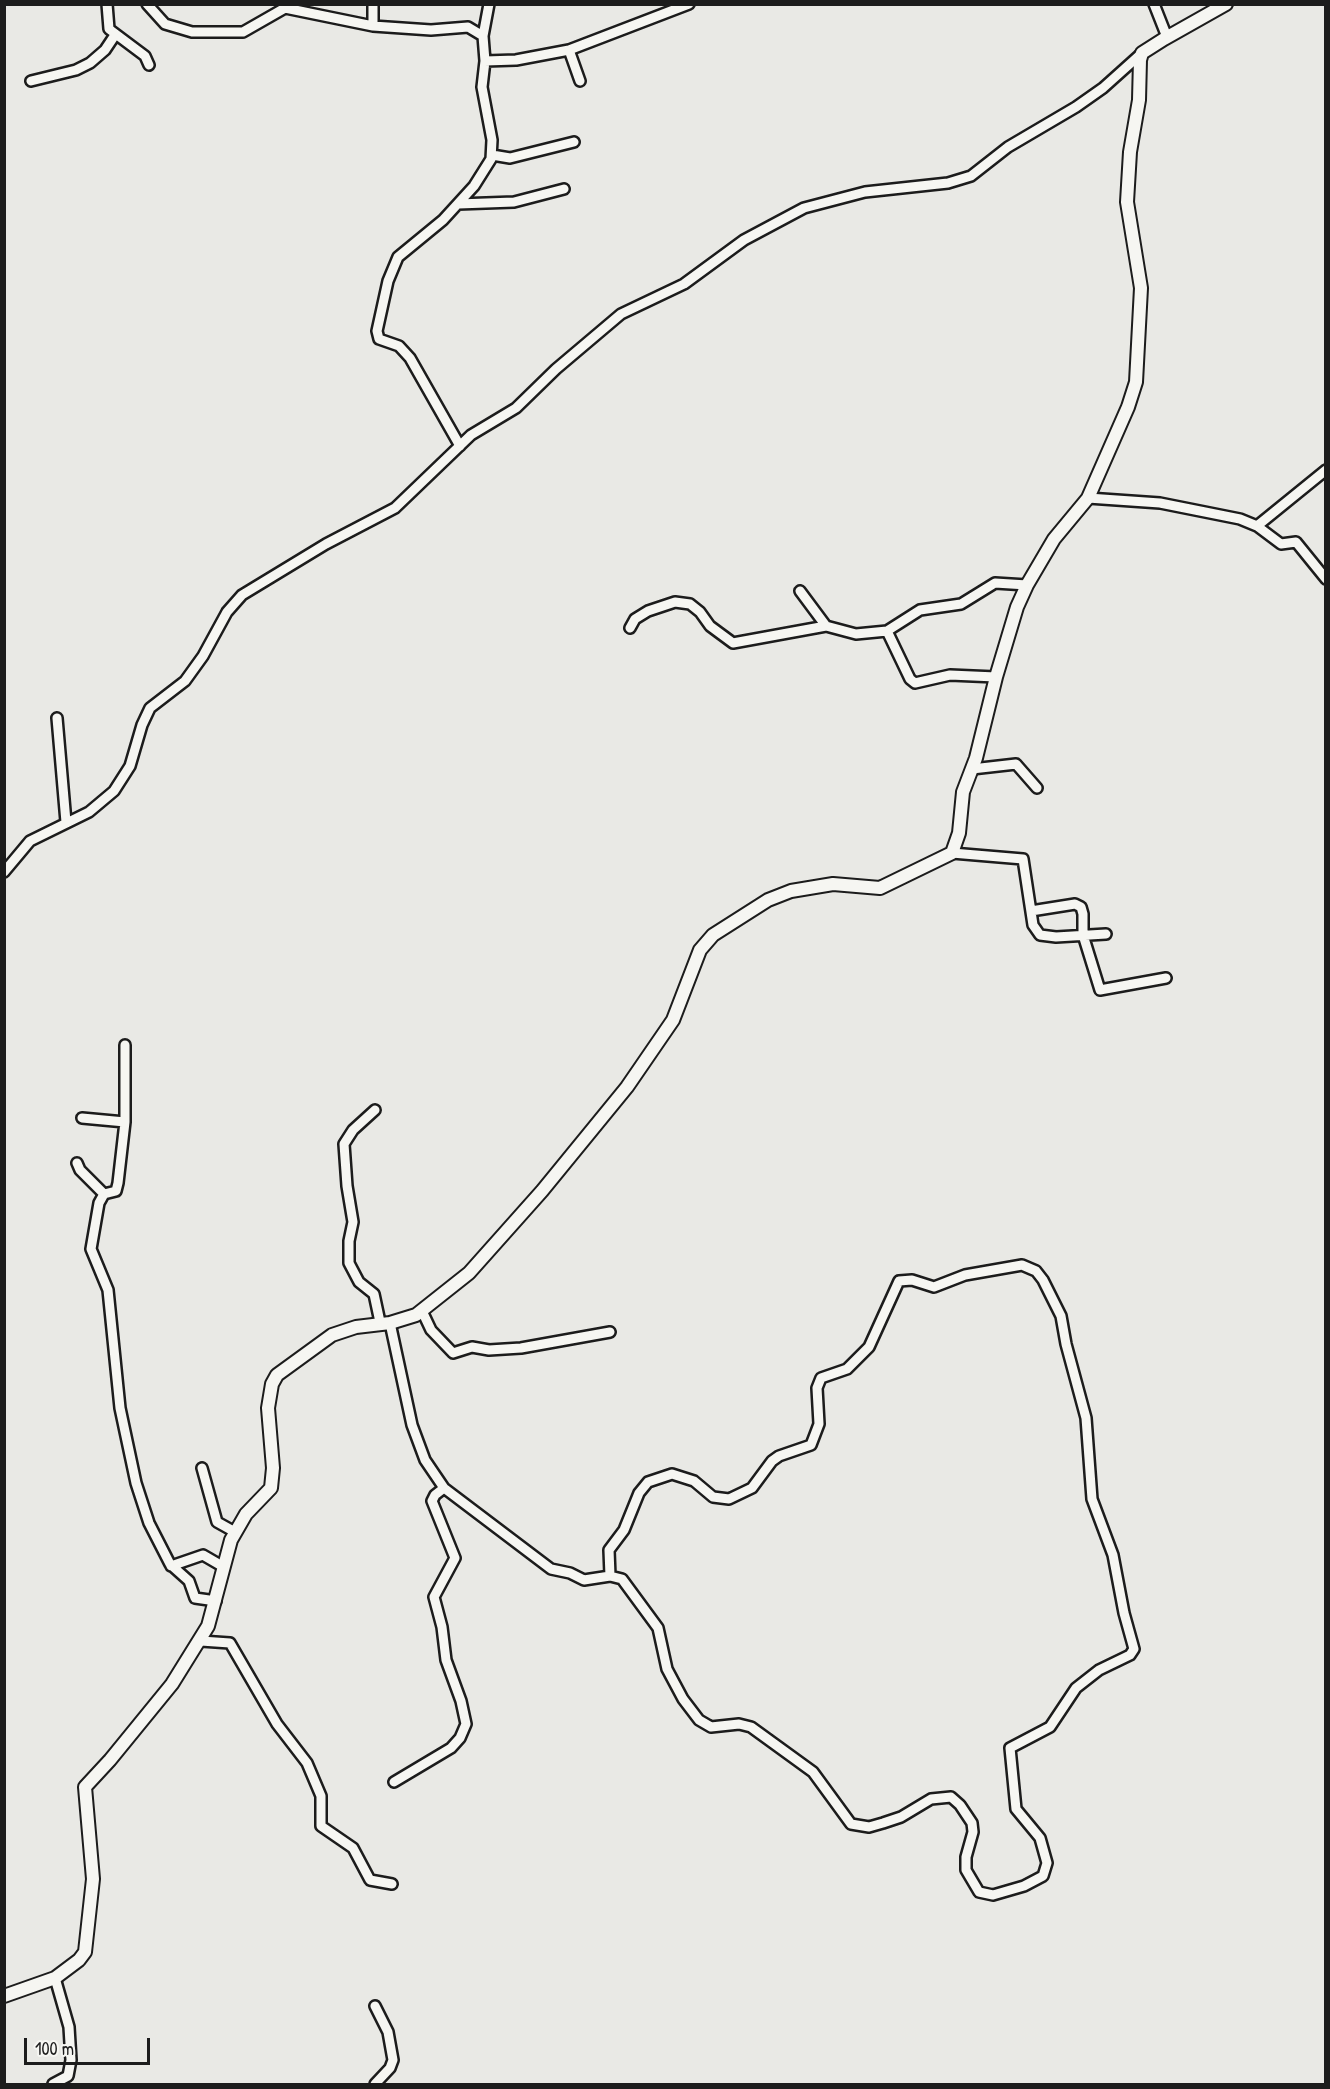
<!DOCTYPE html>
<html>
<head>
<meta charset="utf-8">
<style>
  body { margin:0 }
  #map { position:relative; width:1330px; height:2089px; overflow:hidden; background:#e9e9e5; font-family:"Patrick Hand",sans-serif }
  canvas { display:block }
  .frame { position:absolute; inset:0; border:6px solid #1c1c1c; pointer-events:none }
  .scale { position:absolute; left:24px; top:2038px; width:126px; height:27px; box-sizing:border-box; border:3px solid #1c1c1c; border-top:0; padding-left:8px; font-size:18px; line-height:21px; white-space:nowrap; color:#1c1c1c; -webkit-text-stroke:4px #f6f6f2; paint-order:stroke }
</style>
</head>
<body>
<div id="map">
<canvas width="1330" height="2089"></canvas>
<div class="frame"></div>
<div class="scale">100 m</div>
</div>
<script>
const ctx = document.querySelector('canvas').getContext('2d');
ctx.lineJoin = 'round';
const poly = rows => new Path2D(rows.map(r => 'M' + r).join(''));
function trace(path, color, width, dash) { ctx.strokeStyle = color; ctx.lineWidth = width; ctx.lineCap = dash ? 'butt' : 'round'; ctx.setLineDash(dash || []); ctx.stroke(path); }
const minor = poly([
  [107,4,109,29,145,56,149,65],
  [147,4,165,24,192,32,243,32,285,8,373,26,431,30,468,27,483,36,485,61,482,87,492,140,491,159,474,186,443,220,398,257,388,281,377,331,379,339,399,346,410,358,460,446],
  [1154,4,1167,37],
  [373,26,373,4],
  [483,36,489,4],
  [569,50,689,4],
  [485,61,516,60,569,50,580,81],
  [31,81,76,70,90,63,105,50,115,35],
  [492,155,510,158,574,142],
  [458,204,514,202,564,189],
  [1088,498,1160,503,1240,519,1257,526,1281,544,1296,542,1326,579],
  [1257,526,1326,470],
  [800,591,826,626,856,634,887,631,920,610,961,604,995,583,1027,585],
  [630,628,635,619,648,611,675,602,690,604,700,612,710,626,733,643,826,626],
  [887,631,910,679,915,683,950,675,996,677],
  [57,718,66,822],
  [972,769,1016,764,1037,788],
  [952,853,1023,859,1033,925,1040,935,1056,937,1106,934],
  [4,872,30,841,89,812,114,791,130,766,142,725,150,708,185,681,203,656,227,612,242,595,326,544,395,508,471,435,516,408,556,369,621,314,684,284,744,240,804,208,865,192,948,183,971,176,1008,147,1076,107,1103,88,1142,53],
  [1031,911,1075,904,1081,907,1083,914,1083,935,1100,990,1166,978],
  [125,1045,125,1122,118,1183,116,1191,104,1194,99,1203,91,1249,108,1290,120,1408,136,1483,149,1523,170,1564,189,1581,195,1598,216,1601],
  [375,1110,353,1130,344,1144,347,1186,353,1222,349,1241,349,1263,359,1282,374,1294,380,1322],
  [82,1118,125,1122],
  [77,1163,80,1170,104,1194],
  [422,1311,431,1330,453,1353,472,1347,489,1350,521,1348,610,1332],
  [390,1323,412,1425,425,1460,444,1488,551,1569,570,1573,584,1580,610,1576,622,1579,658,1628,667,1669,683,1699,699,1720,711,1727,739,1724,751,1727,813,1772,851,1824,869,1827,883,1823,901,1817,931,1799,951,1797,960,1805,972,1823,973,1832,966,1857,966,1870,979,1892,993,1895,1024,1886,1043,1876,1047,1863,1040,1838,1016,1809,1010,1748,1050,1727,1076,1688,1099,1670,1130,1655,1134,1649,1124,1613,1113,1555,1092,1499,1086,1418,1066,1344,1061,1316,1043,1280,1036,1271,1022,1265,965,1275,934,1287,912,1280,899,1281,869,1347,847,1369,821,1378,817,1388,819,1424,811,1445,779,1456,772,1461,752,1488,729,1499,713,1497,694,1481,672,1474,648,1482,639,1493,624,1530,609,1550,610,1576],
  [202,1468,217,1522,235,1532],
  [171,1566,203,1555,222,1566],
  [201,1641,230,1643,277,1724,307,1763,321,1796,321,1826,353,1848,370,1880,392,1884],
  [394,1782,451,1748,460,1738,466,1724,461,1701,446,1660,442,1627,434,1597,455,1558,432,1501,435,1495,444,1488],
  [375,2006,388,2032,393,2060,390,2068,375,2084],
  [53,2084,68,2076,71,2060,69,2027,55,1978]
]);
const tertiary = poly([
  [4,1996,55,1978,79,1960,85,1952,93,1879,85,1787,110,1760,172,1684,208,1626,231,1540,246,1514,271,1488,273,1468,268,1408,272,1384,277,1375,332,1335,356,1327,390,1323,416,1315,469,1273,542,1191,627,1087,673,1020,700,950,713,935,768,900,791,891,833,884,880,888,952,853,959,833,963,792,976,758,996,677,1017,607,1027,585,1054,539,1088,498,1128,407,1136,382,1141,288,1127,202,1130,152,1139,100,1140,60,1142,53,1164,39,1226,4]
]);
trace(minor, '#1c1c1c', 14);
trace(tertiary, '#1c1c1c', 16);
trace(minor, '#f6f6f2', 9);
trace(tertiary, '#f6f6f2', 12);
</script>
</body>
</html>
